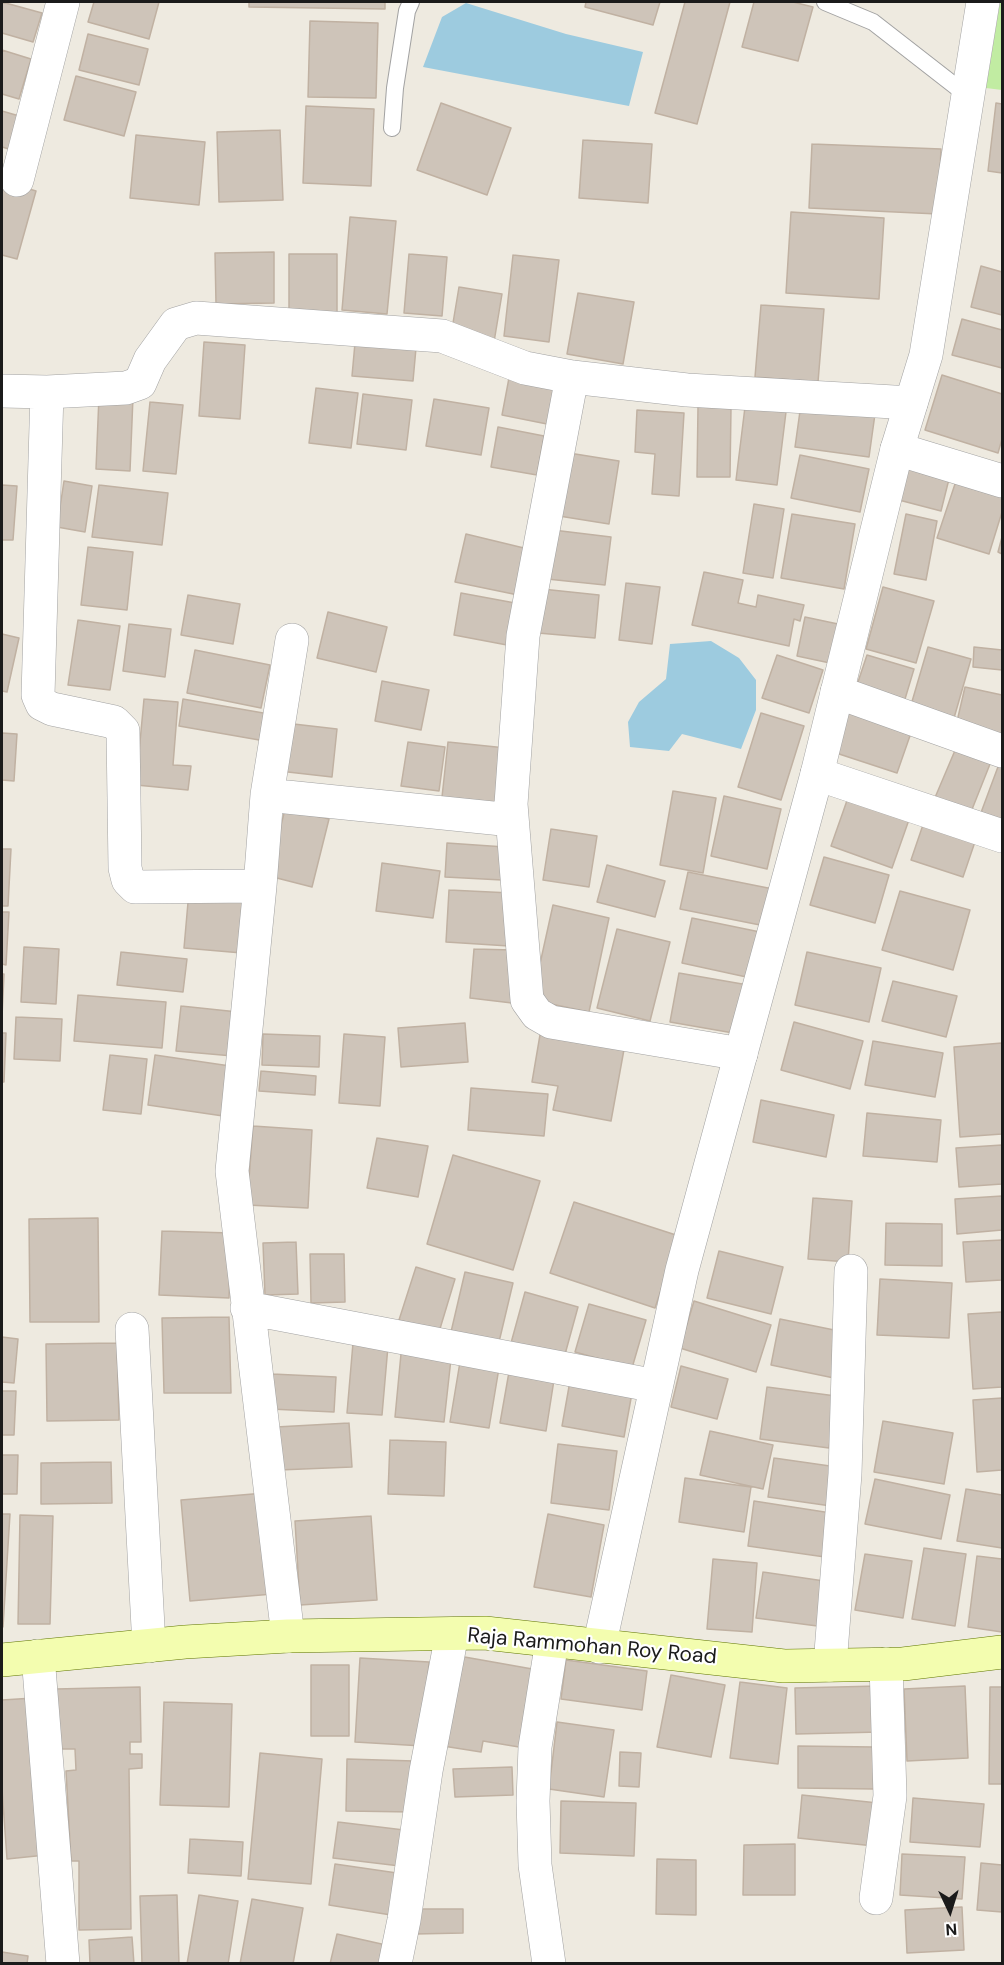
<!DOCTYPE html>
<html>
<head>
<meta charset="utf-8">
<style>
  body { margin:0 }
  #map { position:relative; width:1004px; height:1965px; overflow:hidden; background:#eeeae0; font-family:"DM Sans",sans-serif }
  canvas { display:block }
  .frame { position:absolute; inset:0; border:3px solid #1b1b1b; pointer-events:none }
  .north { position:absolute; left:920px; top:1881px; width:60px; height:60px; -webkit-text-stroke:4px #fff; paint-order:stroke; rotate:176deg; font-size:16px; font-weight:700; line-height:24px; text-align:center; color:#1b1b1b }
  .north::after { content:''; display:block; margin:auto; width:21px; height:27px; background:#1b1b1b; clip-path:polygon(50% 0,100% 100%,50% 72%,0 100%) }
</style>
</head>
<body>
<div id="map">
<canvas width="1004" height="1965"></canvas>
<div class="frame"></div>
<div class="north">N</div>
</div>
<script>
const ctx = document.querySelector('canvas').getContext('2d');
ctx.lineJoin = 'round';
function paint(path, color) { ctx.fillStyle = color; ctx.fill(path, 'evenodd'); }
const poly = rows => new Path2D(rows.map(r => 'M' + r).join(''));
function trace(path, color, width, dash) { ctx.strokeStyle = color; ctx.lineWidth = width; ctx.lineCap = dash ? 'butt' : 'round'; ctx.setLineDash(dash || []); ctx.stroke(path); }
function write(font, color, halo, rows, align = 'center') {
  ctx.font = font + ' "DM Sans",sans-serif'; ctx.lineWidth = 4.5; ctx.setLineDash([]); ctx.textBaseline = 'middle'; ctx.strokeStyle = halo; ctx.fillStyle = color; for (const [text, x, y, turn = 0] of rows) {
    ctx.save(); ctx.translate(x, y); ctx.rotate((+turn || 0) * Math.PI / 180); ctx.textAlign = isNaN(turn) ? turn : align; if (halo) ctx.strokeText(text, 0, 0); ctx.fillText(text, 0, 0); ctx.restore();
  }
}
const grass = poly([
  [1000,2,1002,2,1002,90,986,88]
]);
const water = poly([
  [466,3,566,34,643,52,629,106,423,67,442,17],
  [711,641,739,658,756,680,756,710,741,749,682,734,669,751,630,747,628,722,639,702,666,679,670,644]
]);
const building = poly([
  [2,2,42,13,33,42,2,33,2,2],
  [94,2,159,2,149,39,88,22,94,2],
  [249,2,385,2,385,9,249,7,249,2],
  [586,2,660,2,653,25,585,7,586,2],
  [685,2,730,2,697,124,655,113,685,2],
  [754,2,793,2,813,7,798,61,742,47,754,2],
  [310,21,378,23,376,98,308,97,310,21],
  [88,34,148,49,139,85,79,70,88,34],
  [2,50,31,59,19,99,2,94,2,50],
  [76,76,136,92,124,136,64,120,76,76],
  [441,103,511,128,487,195,417,170,441,103],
  [996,103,1002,104,1002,173,988,171,996,103],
  [306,106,374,109,371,186,303,183,306,106],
  [2,111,26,118,16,151,2,147,2,111],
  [280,130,283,200,219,202,217,132,280,130],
  [136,135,205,142,199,205,130,198,136,135],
  [583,140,652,144,648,203,579,198,583,140],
  [812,144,941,149,938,214,809,208,812,144],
  [2,181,36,191,17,259,2,255,2,181],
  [791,212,884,218,879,299,786,293,791,212],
  [350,217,396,221,387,314,342,310,350,217],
  [274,252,274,303,216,304,215,253,274,252],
  [289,254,337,254,337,312,289,311,289,254],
  [409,254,447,257,442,316,404,313,409,254],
  [513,255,559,260,549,342,504,336,513,255],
  [981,266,1002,272,1002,315,971,307,981,266],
  [459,287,502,294,494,342,451,335,459,287],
  [578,293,634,302,623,364,567,354,578,293],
  [761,305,824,309,818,382,755,377,761,305],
  [962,319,1002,330,1002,368,952,355,962,319],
  [356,332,417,337,413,381,352,376,356,332],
  [204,342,245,345,240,419,199,416,204,342],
  [942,375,1002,394,1002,439,998,453,925,430,942,375],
  [509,378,556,387,547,424,502,415,509,378],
  [316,388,358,393,351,448,309,443,316,388],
  [363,394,412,400,406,450,357,444,363,394],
  [99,396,133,397,130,471,96,469,99,396],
  [434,399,489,408,481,455,426,446,434,399],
  [150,402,183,405,176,474,143,471,150,402],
  [801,404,875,414,869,457,795,447,801,404],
  [698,407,731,408,730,477,697,477,698,407],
  [745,407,786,412,777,485,736,480,745,407],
  [637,410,684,413,679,496,652,494,655,454,635,452,637,410],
  [498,427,544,436,537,475,491,467,498,427],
  [569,453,619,461,609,524,559,516,569,453],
  [800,455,869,469,860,512,791,498,800,455],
  [905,463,950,475,941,511,895,499,905,463],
  [64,481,92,486,85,532,57,527,64,481],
  [956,481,1002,496,1002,512,989,554,937,538,956,481],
  [2,485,17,486,13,540,2,540,2,485],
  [99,485,168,493,162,545,92,537,99,485],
  [754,504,784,509,773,578,743,573,754,504],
  [792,514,855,524,844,589,781,578,792,514],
  [906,514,937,521,926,580,894,574,906,514],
  [553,530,611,537,605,585,547,579,553,530],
  [466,534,528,549,518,595,455,582,466,534],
  [1002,537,1002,554,998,552,1002,537],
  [88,547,133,552,127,610,81,605,88,547],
  [704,572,743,580,738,603,756,607,758,595,804,605,800,621,794,619,789,646,692,625,704,572],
  [626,583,660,587,652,644,619,640,626,583],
  [883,587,934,601,916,663,866,649,883,587],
  [542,589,599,595,595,638,538,633,542,589],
  [461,593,515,603,507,645,454,635,461,593],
  [188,595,240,604,233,644,181,635,188,595],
  [328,612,387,627,376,672,317,658,328,612],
  [805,617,838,624,830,663,797,656,805,617],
  [78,620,120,626,110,690,68,685,78,620],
  [129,624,171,629,165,677,123,671,129,624],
  [2,634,19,638,7,692,2,691,2,634],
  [928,647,971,659,954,718,911,705,928,647],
  [974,647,1002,650,1002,670,973,667,974,647],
  [195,650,270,665,261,708,187,693,195,650],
  [777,655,823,670,809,713,762,698,777,655],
  [867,655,914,669,905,699,857,685,867,655],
  [382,681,429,690,421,730,375,721,382,681],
  [965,687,1002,695,1002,741,955,730,965,687],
  [144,699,178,702,173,765,191,766,188,790,136,785,144,699],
  [183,699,269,714,265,741,179,726,183,699],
  [848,709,912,730,897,773,833,752,848,709],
  [761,713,804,726,781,800,738,787,761,713],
  [285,723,337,729,332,777,279,771,285,723],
  [2,733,17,734,14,781,2,780,2,733],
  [959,741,994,754,967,822,931,807,959,741],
  [408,742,445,747,439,791,401,786,408,742],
  [448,742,506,748,500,803,442,797,448,742],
  [1002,756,1002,826,979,818,1002,756],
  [673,791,716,798,703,873,660,865,673,791],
  [850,792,911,814,892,868,831,846,850,792],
  [724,796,781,809,767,869,711,856,724,796],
  [285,809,329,819,312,887,269,876,285,809],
  [926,816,978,833,963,877,911,860,926,816],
  [551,829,597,836,589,887,543,880,551,829],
  [447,843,505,847,502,880,445,877,447,843],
  [2,849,11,849,8,906,2,906,2,849],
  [824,857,889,875,875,923,810,905,824,857],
  [382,863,440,871,433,918,376,911,382,863],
  [607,865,665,881,655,917,597,902,607,865],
  [688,872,778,890,770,927,680,909,688,872],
  [449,890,511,893,509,946,446,942,449,890],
  [189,891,247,896,242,953,184,948,189,891],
  [900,891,970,910,953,970,882,950,900,891],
  [553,905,609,918,589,1012,532,1000,553,905],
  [2,912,9,912,6,965,2,964,2,912],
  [692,918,760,932,751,978,682,963,692,918],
  [617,929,670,942,650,1021,597,1008,617,929],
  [24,947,59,949,56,1004,21,1002,24,947],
  [474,949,513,950,512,1003,470,998,474,949],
  [121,952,187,959,183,992,117,985,121,952],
  [807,952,881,968,869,1022,795,1005,807,952],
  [679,973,748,985,739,1034,670,1022,679,973],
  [2,974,4,974,2,1017,2,974],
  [893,981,957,996,946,1037,882,1021,893,981],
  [78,995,166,1002,162,1048,74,1041,78,995],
  [181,1006,238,1012,233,1056,176,1051,181,1006],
  [16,1017,62,1019,60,1061,14,1059,16,1017],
  [794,1022,863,1041,850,1089,781,1070,794,1022],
  [465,1023,468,1062,401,1067,398,1028,465,1023],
  [541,1029,625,1044,611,1121,553,1110,558,1086,532,1082,541,1029],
  [2,1033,6,1033,4,1082,2,1082,2,1033],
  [263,1034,320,1036,319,1067,262,1065,263,1034],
  [344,1034,385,1037,380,1106,339,1103,344,1034],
  [873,1041,943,1053,935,1097,865,1085,873,1041],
  [1002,1043,1002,1134,960,1137,954,1047,1002,1043],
  [110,1055,147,1059,141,1114,103,1110,110,1055],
  [155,1055,237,1067,230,1117,148,1105,155,1055],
  [261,1071,316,1076,315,1095,259,1091,261,1071],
  [471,1088,548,1094,544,1136,468,1130,471,1088],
  [761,1100,834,1115,826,1157,753,1142,761,1100],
  [867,1113,941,1120,937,1162,863,1156,867,1113],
  [253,1126,312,1130,308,1208,247,1205,253,1126],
  [377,1138,428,1146,418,1197,367,1188,377,1138],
  [1002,1145,1002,1184,959,1187,956,1148,1002,1145],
  [453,1155,540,1181,513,1270,427,1244,453,1155],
  [1002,1196,1002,1230,957,1234,955,1199,1002,1196],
  [813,1198,852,1201,848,1262,808,1259,813,1198],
  [574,1202,679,1236,655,1308,550,1273,574,1202],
  [98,1218,99,1322,30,1322,29,1219,98,1218],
  [886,1223,942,1224,942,1266,885,1265,886,1223],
  [162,1231,231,1233,229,1298,159,1295,162,1231],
  [1002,1240,1002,1280,966,1282,963,1242,1002,1240],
  [296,1242,298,1294,265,1295,263,1243,296,1242],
  [719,1251,783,1267,771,1314,707,1298,719,1251],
  [310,1254,344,1254,345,1302,311,1303,310,1254],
  [416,1267,455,1279,439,1332,399,1320,416,1267],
  [465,1272,513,1283,499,1342,451,1332,465,1272],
  [880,1279,952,1283,949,1338,877,1335,880,1279],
  [525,1292,578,1307,564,1358,511,1343,525,1292],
  [694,1301,771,1325,756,1372,680,1348,694,1301],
  [589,1304,646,1320,632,1368,575,1352,589,1304],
  [1002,1312,1002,1387,973,1389,968,1314,1002,1312],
  [229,1317,231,1393,164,1393,162,1318,229,1317],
  [780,1319,844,1332,834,1378,771,1365,780,1319],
  [2,1337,18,1339,14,1383,2,1382,2,1337],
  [117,1343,119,1420,47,1421,46,1344,117,1343],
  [353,1343,388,1346,382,1415,347,1413,353,1343],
  [401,1354,451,1359,444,1422,395,1417,401,1354],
  [460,1362,499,1368,489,1428,450,1422,460,1362],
  [681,1366,728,1379,717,1419,671,1407,681,1366],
  [509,1372,554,1380,546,1431,500,1423,509,1372],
  [272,1374,336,1377,334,1412,270,1409,272,1374],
  [570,1381,632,1393,624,1437,562,1426,570,1381],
  [767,1387,836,1396,829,1448,760,1439,767,1387],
  [2,1391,16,1391,14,1435,2,1435,2,1391],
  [1002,1398,1002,1470,977,1472,973,1400,1002,1398],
  [883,1421,953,1433,944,1484,874,1472,883,1421],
  [349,1423,352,1467,279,1470,276,1427,349,1423],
  [710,1431,773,1445,763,1489,700,1475,710,1431],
  [390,1440,446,1442,444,1496,388,1494,390,1440],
  [558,1444,617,1451,609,1510,551,1503,558,1444],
  [2,1455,18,1455,17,1494,2,1494,2,1455],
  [774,1458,837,1467,831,1506,768,1497,774,1458],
  [111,1462,112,1503,41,1504,41,1463,111,1462],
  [685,1478,751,1487,744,1532,679,1522,685,1478],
  [875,1479,950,1495,941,1539,865,1524,875,1479],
  [966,1489,1002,1495,1002,1548,957,1541,966,1489],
  [265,1493,273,1594,190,1601,181,1500,265,1493],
  [754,1501,831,1513,825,1557,748,1546,754,1501],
  [2,1514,10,1514,3,1627,2,1627,2,1514],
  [548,1514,604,1525,591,1597,534,1587,548,1514],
  [20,1515,53,1516,50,1624,18,1624,20,1515],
  [371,1516,377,1600,300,1605,295,1521,371,1516],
  [924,1548,966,1554,955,1626,912,1619,924,1548],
  [865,1554,912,1561,903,1618,855,1610,865,1554],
  [977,1556,1002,1559,1002,1632,968,1627,977,1556],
  [713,1559,757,1563,752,1632,707,1629,713,1559],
  [763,1572,831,1582,825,1627,756,1618,763,1572],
  [459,1656,538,1670,525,1748,483,1741,481,1752,443,1746,459,1656],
  [360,1658,429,1662,423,1746,355,1742,360,1658],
  [566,1660,647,1671,642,1710,561,1699,566,1660],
  [311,1665,349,1665,349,1736,311,1736,311,1665],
  [671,1675,725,1685,711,1757,657,1747,671,1675],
  [740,1682,787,1688,778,1764,730,1758,740,1682],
  [879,1686,880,1732,796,1734,795,1688,879,1686],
  [965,1686,968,1758,907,1761,904,1689,965,1686],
  [140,1687,141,1742,130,1742,130,1754,142,1754,142,1768,129,1769,131,1929,79,1930,79,1861,71,1861,66,1771,76,1770,75,1749,57,1749,56,1689,140,1687],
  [990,1687,1002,1687,1002,1784,989,1784,990,1687],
  [34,1698,46,1855,7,1859,2,1789,2,1700,34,1698],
  [164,1702,232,1704,229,1807,160,1805,164,1702],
  [557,1722,614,1730,604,1797,549,1789,557,1722],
  [798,1746,874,1747,874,1789,798,1788,798,1746],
  [620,1752,641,1753,639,1787,619,1786,620,1752],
  [260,1753,322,1759,311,1884,248,1879,260,1753],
  [347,1759,414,1761,413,1812,346,1811,347,1759],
  [512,1767,513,1795,455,1797,453,1769,512,1767],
  [802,1795,878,1803,874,1846,798,1838,802,1795],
  [913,1798,984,1804,980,1847,910,1842,913,1798],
  [561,1801,636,1803,634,1856,560,1853,561,1801],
  [338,1822,404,1830,400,1866,333,1858,338,1822],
  [190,1839,243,1842,241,1876,188,1873,190,1839],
  [795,1844,795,1895,743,1895,744,1845,795,1844],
  [902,1854,965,1857,962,1899,900,1895,902,1854],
  [657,1859,696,1860,696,1915,656,1914,657,1859],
  [981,1863,1002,1865,1002,1912,977,1910,981,1863],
  [335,1864,397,1873,391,1915,329,1905,335,1864],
  [177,1895,179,1964,142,1964,140,1896,177,1895],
  [199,1895,238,1901,228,1964,187,1964,199,1895],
  [252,1899,303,1908,293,1964,240,1964,252,1899],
  [962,1907,964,1950,907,1953,905,1910,962,1907],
  [415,1909,463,1909,463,1933,415,1934,415,1909],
  [337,1934,386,1945,382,1964,330,1964,337,1934],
  [132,1937,134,1964,90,1964,89,1940,132,1937],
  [2,1952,28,1956,27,1964,2,1964,2,1952]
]);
const service = poly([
  [825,2,873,22,968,96],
  [392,128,395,88,407,11,411,2]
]);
const minor = poly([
  [17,180,63,2],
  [572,377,523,636,511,804,527,1000,537,1014,551,1022,741,1054],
  [2,391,47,392,126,388,140,383,150,360,176,324,196,318,442,336,525,368,572,377,687,390,911,403],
  [47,392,38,695,42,704,52,709,114,722,123,731,125,868,128,880,135,887,260,886],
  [897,449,1002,481],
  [837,692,1002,751],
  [817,774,1002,836],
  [267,795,512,820],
  [247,1308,656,1386],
  [132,1329,149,1646],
  [288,1636,232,1171,260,886,267,795,292,640],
  [38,1656,63,1964],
  [830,1665,845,1474,851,1271],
  [876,1898,890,1796,886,1664],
  [395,1964,404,1920,426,1771,452,1634],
  [549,1964,535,1865,533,1801,535,1747,552,1641]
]);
const tertiary = poly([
  [599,1647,682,1270,817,774,897,449,926,355,983,2]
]);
const secondary = poly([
  [2,1660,185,1642,288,1636,485,1633,784,1666,903,1664,1002,1652]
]);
const streetNames = [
  ["Raja Rammohan Roy Road",592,1647,5]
];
paint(grass, '#c1eca2');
paint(water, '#9dcbdf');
paint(building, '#cec4b9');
trace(building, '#c0b1a2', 1.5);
trace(service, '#a2a2a2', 18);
trace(minor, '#a2a2a2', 34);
trace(tertiary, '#a2a2a2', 34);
trace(secondary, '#5f7500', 34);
trace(service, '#fff', 16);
trace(minor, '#fff', 33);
trace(tertiary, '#fff', 33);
trace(secondary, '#f3fdaf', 33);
write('21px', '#1b1b1b', '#fff', streetNames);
</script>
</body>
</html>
